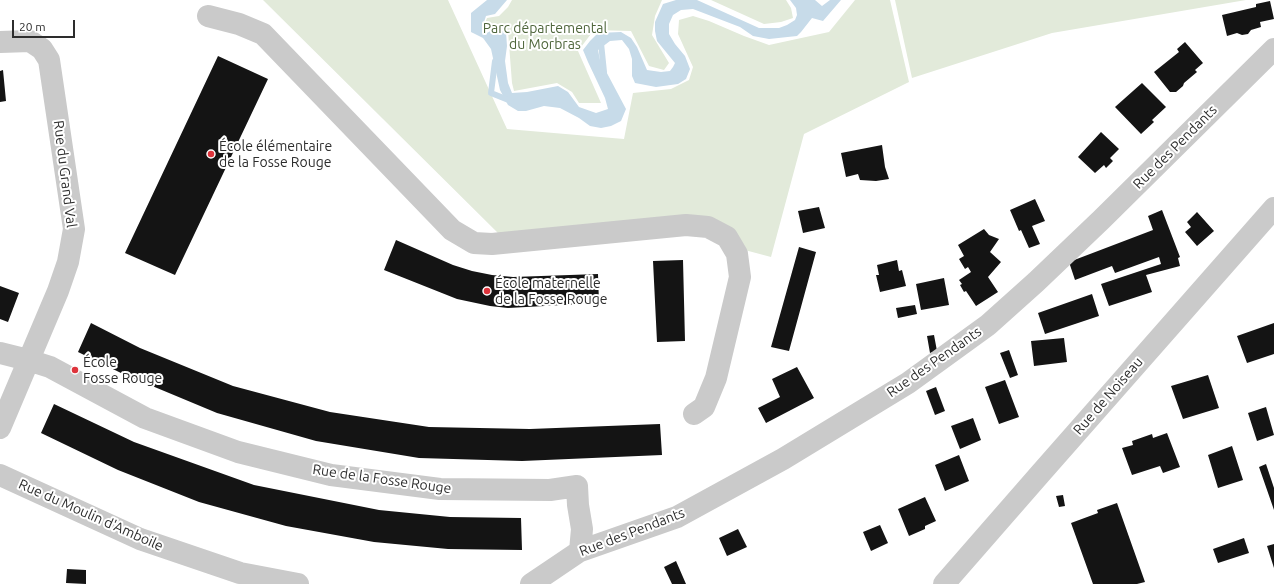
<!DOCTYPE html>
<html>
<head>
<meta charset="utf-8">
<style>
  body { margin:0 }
  #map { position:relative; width:1274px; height:584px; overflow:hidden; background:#fff; font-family:Ubuntu,sans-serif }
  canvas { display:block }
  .scale { position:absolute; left:12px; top:20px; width:63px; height:18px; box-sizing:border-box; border:2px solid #2d2d2d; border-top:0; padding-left:5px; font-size:12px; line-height:14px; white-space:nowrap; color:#2d2d2d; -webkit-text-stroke:3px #fff; paint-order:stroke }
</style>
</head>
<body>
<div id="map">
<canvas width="1274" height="584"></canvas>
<div class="scale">20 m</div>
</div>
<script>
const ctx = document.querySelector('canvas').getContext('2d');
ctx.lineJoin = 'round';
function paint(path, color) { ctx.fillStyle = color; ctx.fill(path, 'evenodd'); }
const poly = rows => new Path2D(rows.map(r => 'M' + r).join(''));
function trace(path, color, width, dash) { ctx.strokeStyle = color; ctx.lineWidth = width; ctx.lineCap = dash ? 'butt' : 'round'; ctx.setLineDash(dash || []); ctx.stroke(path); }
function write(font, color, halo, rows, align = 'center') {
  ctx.font = font + ' Ubuntu,sans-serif'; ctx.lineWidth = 4; ctx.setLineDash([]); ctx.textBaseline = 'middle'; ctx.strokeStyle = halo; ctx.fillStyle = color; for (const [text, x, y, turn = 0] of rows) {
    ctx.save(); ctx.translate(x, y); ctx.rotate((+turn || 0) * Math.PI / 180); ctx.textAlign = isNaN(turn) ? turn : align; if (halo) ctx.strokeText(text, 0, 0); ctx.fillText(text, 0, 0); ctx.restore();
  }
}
const green = poly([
  [263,0,448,0,507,129,624,139,633,93,671,89,689,80,693,67,678,34,679,20,693,16,709,21,744,36,769,45,829,32,855,0,890,0,909,82,804,134,771,257,741,249,723,228,502,237],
  [512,0,662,0,655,16,652,35,669,63,664,70,649,66,631,31,594,30,578,51,601,103,579,103,572,92,557,83,514,91,512,83,508,31,493,27,486,32,483,28,487,18,499,16,508,7],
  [711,0,786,0,791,8,793,18,781,22,764,24],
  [895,0,1246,0,1052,33,912,78]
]);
const water = poly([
  [487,0,507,0,495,14,486,16,482,28,485,34,494,29,506,32,507,46,505,61,508,83,512,93,527,92,558,86,568,92,579,107,596,113,608,109,605,98,588,62,583,50,590,41,598,33,621,32,631,38,637,47,647,70,661,72,670,71,673,67,675,63,657,41,655,31,655,22,663,4,676,0,697,0,759,28,779,28,787,25,795,20,797,15,796,8,790,0,815,0,822,6,830,0,841,0,823,21,812,18,801,32,797,36,769,39,753,36,740,27,693,9,681,10,673,15,669,24,669,34,675,44,685,56,690,69,686,79,678,84,656,87,635,83,632,76,632,59,629,49,622,40,610,41,598,50,600,60,626,109,621,121,611,126,601,128,590,126,579,118,560,108,544,106,526,111,518,111,508,105,500,90,491,49,483,38,471,32,471,13]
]);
const stream = poly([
  [495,61,491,93,511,101],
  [604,72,601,43,604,41]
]);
const building = poly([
  [1270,1,1274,19,1260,22,1261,27,1251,30,1248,34,1242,35,1237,33,1227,36,1222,15,1256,7,1256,4],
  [1185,42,1203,63,1195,70,1197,72,1184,83,1183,86,1176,92,1170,92,1154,72,1179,52,1177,49],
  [218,56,268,79,175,275,125,253],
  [3,70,6,101,0,102,0,71],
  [1142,83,1166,107,1152,120,1154,122,1141,134,1115,107],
  [1101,132,1119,149,1110,158,1113,161,1106,168,1104,165,1095,173,1078,157],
  [882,145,885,167,889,179,876,181,860,180,858,174,846,177,841,153],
  [1035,199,1045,221,1032,226,1040,244,1029,248,1021,230,1019,231,1010,210],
  [819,207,825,228,803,233,798,211],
  [1162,210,1180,257,1178,258,1180,266,1146,275,1152,292,1109,306,1101,284,1161,264,1159,257,1115,273,1112,266,1075,280,1069,262,1153,230,1148,216],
  [1197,212,1214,231,1197,246,1185,232,1191,227,1187,222],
  [984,229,989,235,999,239,990,252,1001,262,988,277,998,292,976,306,966,291,964,292,960,285,962,284,959,280,971,272,968,267,965,269,959,259,964,256,958,245],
  [396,240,453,265,472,271,492,275,513,277,598,274,599,303,508,308,490,306,457,299,384,270],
  [799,247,816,252,789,351,771,347],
  [683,260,685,341,657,342,653,261],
  [897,260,899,271,902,270,906,286,880,292,876,275,879,275,877,265],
  [944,278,949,305,921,310,916,284],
  [0,286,19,293,8,322,0,319],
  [1092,294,1099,316,1045,334,1038,313],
  [915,305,917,314,898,318,896,308],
  [91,323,140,348,233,386,330,412,429,427,530,429,660,424,662,455,522,461,419,458,316,441,217,413,121,373,78,352],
  [1274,323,1274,354,1247,363,1237,336],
  [934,335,937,351,930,353,927,336],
  [1064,338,1067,362,1034,366,1031,341],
  [1009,350,1018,375,1010,378,1000,353],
  [797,367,814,398,766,423,758,408,780,397,772,379],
  [1208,375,1219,408,1183,419,1171,386],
  [1005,380,1019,417,999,424,985,387],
  [936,387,945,411,935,415,926,391],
  [54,404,134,442,254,485,379,510,450,517,521,518,522,550,448,549,374,542,286,526,199,502,118,470,41,433],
  [1266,407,1274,435,1257,441,1248,413],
  [973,418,981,440,960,449,951,426],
  [1167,433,1180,467,1163,473,1160,466,1132,475,1122,448,1133,445,1132,441,1152,434,1153,438],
  [1232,446,1243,480,1218,488,1208,455],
  [959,455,969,481,945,491,935,465],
  [1266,464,1274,488,1274,510,1259,467],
  [1063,495,1065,506,1059,507,1056,496],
  [925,497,936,521,925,526,925,529,909,536,898,509],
  [1117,503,1145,582,1137,584,1093,584,1071,523,1098,513,1097,510],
  [880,525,888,543,871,551,863,532],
  [738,529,747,547,727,556,719,538],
  [1244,538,1249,553,1218,563,1213,549],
  [1274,544,1274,568,1267,546],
  [676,561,686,584,672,584,664,567],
  [67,569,86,570,86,584,66,583]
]);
const minor = poly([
  [208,16,239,24,263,34,452,230,474,243,492,244,686,225,708,227,727,237,737,254,740,277,716,378,704,407,694,414],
  [0,42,30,41,42,49,49,60,74,229,68,262,58,291,0,428],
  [0,353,28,360,50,367,145,418,238,452,331,475,440,489,550,490,577,486,578,505,582,529,580,551],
  [0,475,140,539,240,573,298,584],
  [531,584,580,551,677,517,783,459,908,383,988,325,1036,282,1101,220,1274,49],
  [944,584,1040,474,1274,208]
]);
const markers = [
  [211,154,4,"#de343c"],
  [487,291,4,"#de343c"],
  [75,370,4,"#de343c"]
];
const parkNames = [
  ["Parc départemental",545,28],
  ["du Morbras",545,44]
];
const poiNames = [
  ["École élémentaire",219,146],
  ["de la Fosse Rouge",219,162],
  ["École maternelle",495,283],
  ["de la Fosse Rouge",495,299],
  ["École",83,362],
  ["Fosse Rouge",83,378]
];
const streetNames = [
  ["Rue des Pendants",1175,147,-45],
  ["Rue du Grand Val",65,174,83],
  ["Rue des Pendants",934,362,-35],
  ["Rue de Noiseau",1108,396,-49],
  ["Rue de la Fosse Rouge",382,479,8],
  ["Rue du Moulin d'Amboile",91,515,24],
  ["Rue des Pendants",632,532,-21]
];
paint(green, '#e2eada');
paint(water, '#c7dbe9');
trace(stream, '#c7dbe9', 6);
paint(building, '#141414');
trace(minor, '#cacaca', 22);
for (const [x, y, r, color] of markers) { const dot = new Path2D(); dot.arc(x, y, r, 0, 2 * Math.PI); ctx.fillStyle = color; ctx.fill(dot); trace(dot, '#fff', 1.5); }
write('14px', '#4f663c', '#fff', parkNames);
write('14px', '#2d2d2d', '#fff', poiNames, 'left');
write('14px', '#2d2d2d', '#fff', streetNames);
</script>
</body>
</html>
